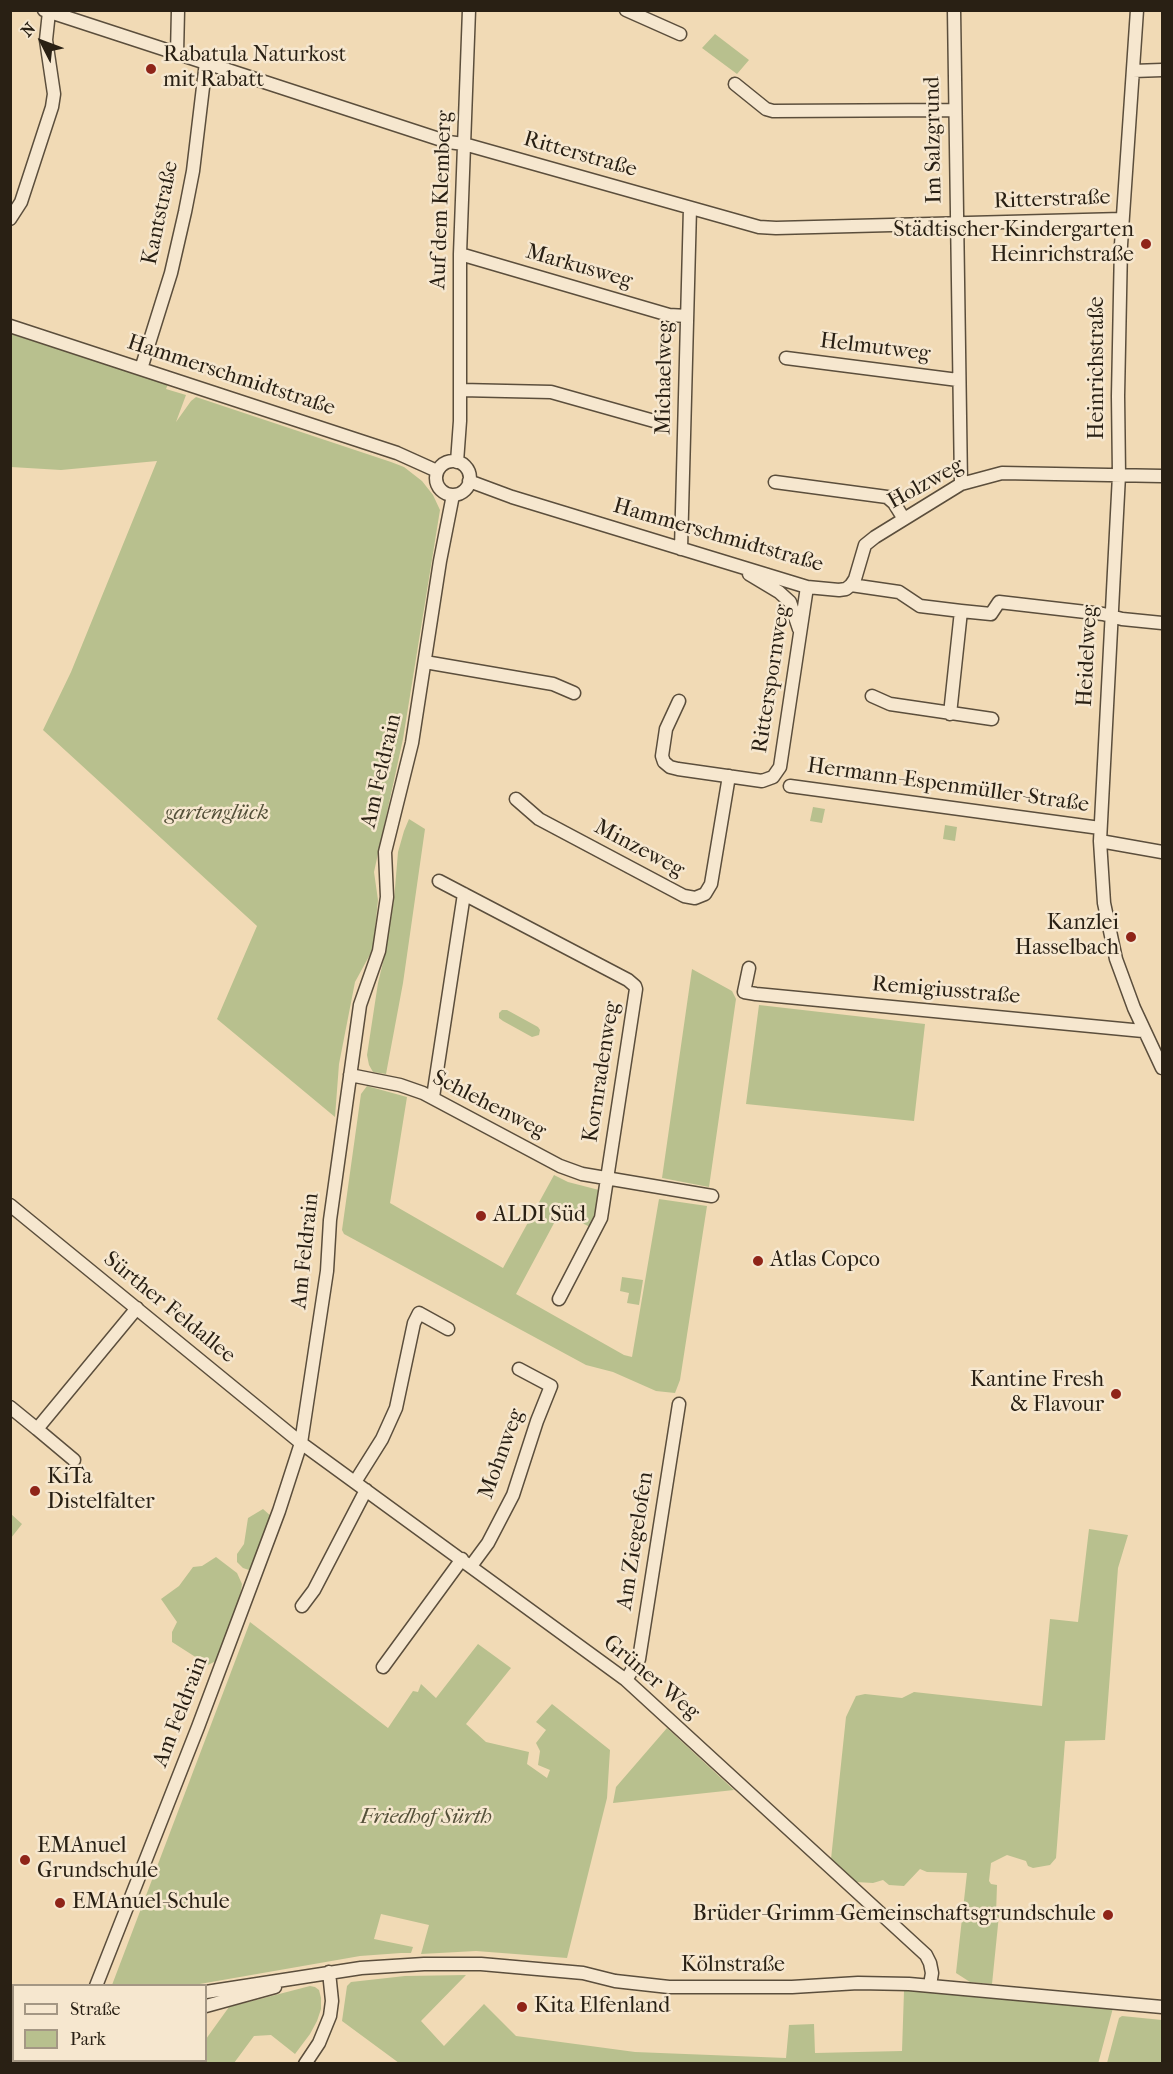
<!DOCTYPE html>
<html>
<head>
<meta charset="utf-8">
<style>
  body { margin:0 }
  #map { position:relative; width:1173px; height:2074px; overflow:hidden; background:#f1dab5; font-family:"IM FELL French Canon",serif }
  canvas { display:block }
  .frame { position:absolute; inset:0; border:12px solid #292014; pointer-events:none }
  .legend { position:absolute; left:12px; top:1984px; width:195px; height:78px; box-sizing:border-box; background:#f6e7cf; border:2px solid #a49784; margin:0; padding:8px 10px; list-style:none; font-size:18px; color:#292014 }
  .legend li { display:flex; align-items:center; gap:12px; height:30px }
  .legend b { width:30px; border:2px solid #a49784 }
  .north { position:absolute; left:12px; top:12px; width:60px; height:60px; -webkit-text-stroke:4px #f6e7cf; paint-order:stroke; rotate:312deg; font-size:16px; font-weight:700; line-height:24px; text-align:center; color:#292014 }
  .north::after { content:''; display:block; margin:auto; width:21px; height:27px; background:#292014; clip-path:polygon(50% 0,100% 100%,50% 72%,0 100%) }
</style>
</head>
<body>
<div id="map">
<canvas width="1173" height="2074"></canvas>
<div class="frame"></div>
<ul class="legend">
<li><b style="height:8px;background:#f6e7cf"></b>Straße</li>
<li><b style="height:16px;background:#b8c08e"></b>Park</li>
</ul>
<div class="north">N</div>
</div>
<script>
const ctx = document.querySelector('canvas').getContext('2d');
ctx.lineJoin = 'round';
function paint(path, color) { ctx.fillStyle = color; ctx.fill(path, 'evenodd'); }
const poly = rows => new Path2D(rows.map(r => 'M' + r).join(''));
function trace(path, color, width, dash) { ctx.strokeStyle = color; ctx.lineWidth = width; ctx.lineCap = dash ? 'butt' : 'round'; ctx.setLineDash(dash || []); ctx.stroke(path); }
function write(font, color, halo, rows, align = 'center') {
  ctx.font = font + ' "IM FELL French Canon",serif'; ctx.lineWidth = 5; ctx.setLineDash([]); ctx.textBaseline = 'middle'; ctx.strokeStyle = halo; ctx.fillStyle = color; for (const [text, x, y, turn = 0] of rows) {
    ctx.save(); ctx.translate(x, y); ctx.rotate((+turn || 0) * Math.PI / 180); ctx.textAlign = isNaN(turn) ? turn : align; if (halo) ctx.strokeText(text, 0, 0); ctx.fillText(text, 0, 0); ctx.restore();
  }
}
const green = poly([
  [715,34,749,60,737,74,702,48],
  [11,334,168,384,166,389,186,395,176,422,191,401,196,397,391,462,404,467,422,481,433,495,440,510,403,739,374,872,378,900,373,949,355,982,339,1064,335,1117,217,1019,257,926,43,730,71,672,157,461,61,470,11,467],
  [813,807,825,809,822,823,810,821],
  [409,819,425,829,403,983,386,1074,373,1072,369,1065,367,1055,378,983,385,954,394,900,398,852,404,831],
  [945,825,957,827,955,841,943,839],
  [692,969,732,991,736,999,709,1187,662,1178],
  [759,1005,925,1024,914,1121,746,1104],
  [507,1010,538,1027,540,1030,539,1035,532,1037,503,1021,499,1018,499,1013,502,1010],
  [367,1086,407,1097,390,1203,503,1268,554,1175,568,1182,599,1190,597,1213,592,1228,560,1212,516,1294,624,1355,632,1357,659,1199,707,1206,680,1380,675,1393,656,1391,613,1372,586,1365,344,1234,342,1230,361,1094],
  [622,1277,643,1280,639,1305,627,1303,629,1293,620,1291],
  [263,1509,272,1517,253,1567,249,1570,243,1568,237,1562,237,1554,244,1544,248,1518],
  [11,1514,22,1524,11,1538],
  [1089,1529,1128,1535,1118,1568,1105,1740,1065,1741,1056,1858,1050,1865,1033,1868,1028,1866,1026,1861,1007,1855,991,1863,989,1881,991,1884,997,1885,996,1914,999,1915,992,1984,970,1982,956,1973,967,1873,927,1872,920,1869,904,1886,889,1885,883,1880,873,1883,856,1882,831,1859,846,1717,856,1696,865,1694,902,1698,914,1692,1042,1706,1050,1619,1078,1622],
  [216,1557,237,1573,242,1584,240,1598,216,1661,208,1665,172,1642,172,1632,177,1622,161,1599,179,1586,193,1567,202,1566],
  [250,1622,388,1728,413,1691,418,1692,421,1684,436,1698,478,1644,511,1668,466,1724,486,1742,529,1752,527,1764,547,1778,550,1770,538,1765,540,1751,536,1743,546,1730,536,1722,552,1704,610,1750,607,1798,567,1958,476,1951,421,1954,429,1925,381,1914,374,1939,413,1947,411,1953,401,1953,360,1956,194,1985,112,1985],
  [667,1728,734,1790,613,1803,616,1787],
  [466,1975,421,2021,444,2046,484,2004,516,2036,635,2052,786,2058,789,2025,814,2024,815,2053,902,2051,904,1991,924,1990,1113,2008,1098,2064,399,2063,342,2021,347,1986,351,1982,405,1976],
  [310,1986,315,1987,319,1990,321,1998,321,2009,317,2021,310,2034,295,2054,271,2035,254,2036,234,2063,187,2063,190,2061,206,2060,206,2039,229,2007],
  [1122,2016,1162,2020,1162,2063,1107,2063,1119,2018]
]);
const minor = poly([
  [44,10,448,142,464,144,759,227,776,228,1122,219],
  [626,10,680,34],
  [954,10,961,484],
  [1137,10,1121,245,1118,396,1119,475,1100,841,1104,903,1116,959,1134,1008,1162,1068],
  [177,54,178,10],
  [1133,71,1162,70],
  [735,84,766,109,773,111,954,110],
  [10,219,21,202,52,107,54,94,46,40,49,12],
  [460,254,669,315,687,316],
  [10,326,397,453,437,471],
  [786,358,958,380],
  [141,369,171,273,185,212,193,171,206,62],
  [461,390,551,392,654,421],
  '436 478a17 17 0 1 1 34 0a17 17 0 1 1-34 0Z',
  [457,462,460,421,460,254,469,10],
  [469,481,512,497,807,587,839,590,846,589,851,585,899,592,920,606,961,611,991,614,999,602,1103,614,1122,619,1162,623],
  [775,482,887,497,894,503,904,519],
  [681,549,690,208],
  [749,574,779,592,790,602,799,629],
  [851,585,855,579,865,545,875,537,961,484,1002,473,1162,476],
  [425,662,553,684,574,693],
  [872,696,890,704,992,719],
  [679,701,666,729,662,756,664,762,670,767,678,769,762,781,773,777,780,767,807,587],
  [950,714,961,611],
  [790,786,1100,828],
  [516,799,539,819,684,896,695,898,705,894,711,884,729,776],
  [1100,841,1162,852],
  [439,881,628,980,635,986,636,989,601,1218,559,1299],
  [749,968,744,992,756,994,1143,1031],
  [350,1075,400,1085,423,1093,560,1166,582,1174,712,1196],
  [433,1097,464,894],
  [10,1205,301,1443,626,1680,926,1955,930,1963,932,1973,930,1985],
  [10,1407,37,1429],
  [74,1460,37,1429,137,1308],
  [355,1482,382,1439,396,1408,414,1323,419,1313,448,1329],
  [471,1566,488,1543,513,1495,537,1421,551,1386,519,1369],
  [302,1606,314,1590,366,1490],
  [383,1667,462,1559],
  [626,1680,639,1659,679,1404],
  [96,1986,198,1727,279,1511,301,1443,327,1271,330,1220,360,1005,379,951,387,897,385,852,412,743,440,561,453,495],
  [206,1992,361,1968,424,1964,481,1964,583,1973,615,1981,669,1987,792,1987,858,1983,909,1984,1162,2007],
  [206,2006,275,1987],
  [10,2009,14,2010],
  [10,2027,14,2029],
  [49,2060,50,2064],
  [73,2064,76,2060],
  [305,2064,319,2043,330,2016,332,2001,329,1972]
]);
const markers = [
  [151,69,6,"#8f2418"],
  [1146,244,6,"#8f2418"],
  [1131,937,6,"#8f2418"],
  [481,1216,6,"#8f2418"],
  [758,1261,6,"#8f2418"],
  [1116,1394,6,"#8f2418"],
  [35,1491,6,"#8f2418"],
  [25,1860,6,"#8f2418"],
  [60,1903,6,"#8f2418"],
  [1108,1915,6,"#8f2418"],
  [522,2007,6,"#8f2418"]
];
const poiNames = [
  ["Rabatula Naturkost",163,56],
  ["mit Rabatt",163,81],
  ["Städtischer Kindergarten",1134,231,"right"],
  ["Heinrichstraße",1134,256,"right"],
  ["Kanzlei",1119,924,"right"],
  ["Hasselbach",1119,949,"right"],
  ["ALDI Süd",493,1216],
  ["Atlas Copco",770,1261],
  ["Kantine Fresh",1104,1381,"right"],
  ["& Flavour",1104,1406,"right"],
  ["KiTa",47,1478],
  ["Distelfalter",47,1503],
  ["EMAnuel",37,1847],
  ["Grundschule",37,1872],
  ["EMAnuel-Schule",72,1903],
  ["Brüder-Grimm-Gemeinschaftsgrundschule",1096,1915,"right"],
  ["Kita Elfenland",534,2007]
];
const streetNames = [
  ["Im Salzgrund",934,140,-91],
  ["Ritterstraße",580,155,16],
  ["Auf dem Klemberg",442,200,-88],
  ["Ritterstraße",1052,200,-2],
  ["Kantstraße",161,213,-78],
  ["Markusweg",579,267,16],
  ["Helmutweg",875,348,7],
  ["Heinrichstraße",1098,368,-90],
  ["Hammerschmidtstraße",231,376,18],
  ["Michaelweg",665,378,-89],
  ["Holzweg",926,484,-29],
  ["Hammerschmidtstraße",718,536,16],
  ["Heidelweg",1088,656,-87],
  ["Ritterspornweg",772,679,-81],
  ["Am Feldrain",382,771,-77],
  ["Hermann-Espenmüller-Straße",948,786,8],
  ["Minzeweg",639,849,28],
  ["Remigiusstraße",946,991,5],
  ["Kornradenweg",602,1072,-81],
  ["Schlehenweg",489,1105,27],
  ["Am Feldrain",306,1251,-84],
  ["Sürther Feldallee",169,1308,39],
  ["Mohnweg",502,1454,-70],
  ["Am Ziegelofen",636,1541,-81],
  ["Grüner Weg",651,1678,40],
  ["Am Feldrain",181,1712,-69],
  ["Kölnstraße",733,1966]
];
const parkNames = [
  ["gartenglück",217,814],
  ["Friedhof Sürth",426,1818]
];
paint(green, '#b8c08e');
trace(minor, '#5b4e3c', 15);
trace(minor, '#f6e7cf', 12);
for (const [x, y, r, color] of markers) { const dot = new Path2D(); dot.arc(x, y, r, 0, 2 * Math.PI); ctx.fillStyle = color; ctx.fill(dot); trace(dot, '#f6e7cf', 2); }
write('22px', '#292014', '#f6e7cf', poiNames, 'left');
write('22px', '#292014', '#f6e7cf', streetNames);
write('italic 22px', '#545039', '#f6e7cf', parkNames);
</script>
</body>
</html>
